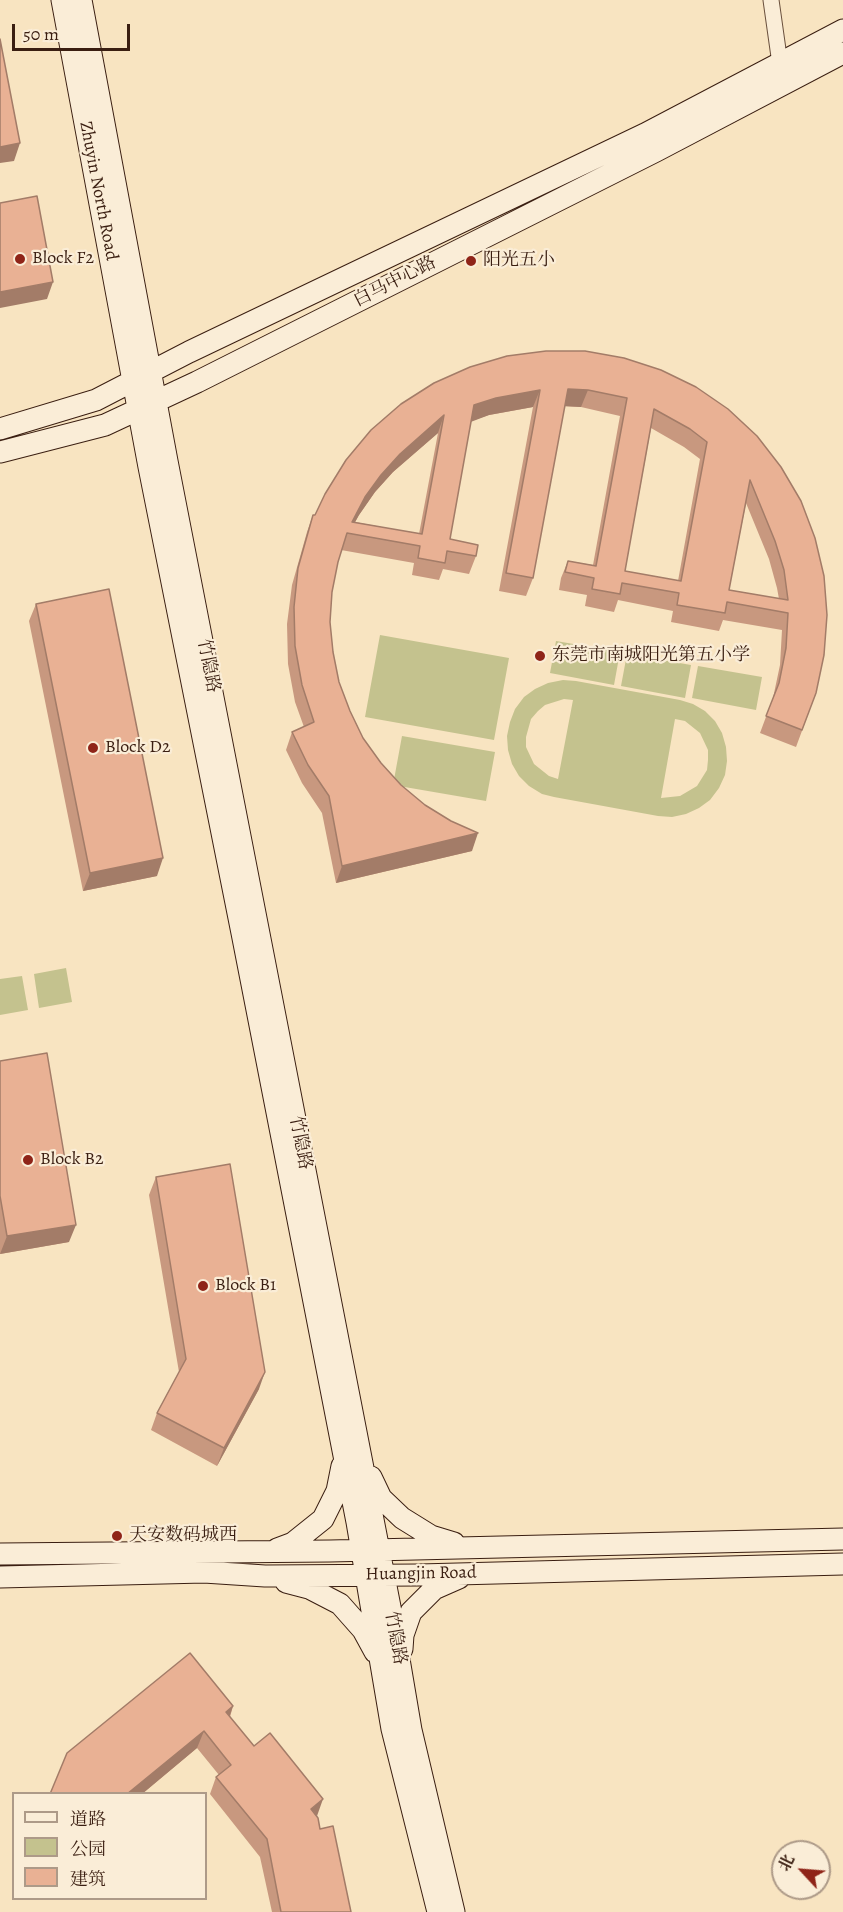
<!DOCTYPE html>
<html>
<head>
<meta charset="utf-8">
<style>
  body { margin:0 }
  #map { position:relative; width:843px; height:1912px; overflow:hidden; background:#f8e4c1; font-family:Alegreya,"Noto Serif SC",serif }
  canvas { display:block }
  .legend { position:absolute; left:12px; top:1792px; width:195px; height:108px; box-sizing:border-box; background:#faedd7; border:2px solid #ad9a88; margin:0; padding:8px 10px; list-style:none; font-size:18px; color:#3a1e11 }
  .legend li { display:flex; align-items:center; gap:12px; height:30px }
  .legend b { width:30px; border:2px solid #ad9a88 }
  .north { position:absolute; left:771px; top:1840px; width:60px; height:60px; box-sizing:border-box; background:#faedd7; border:2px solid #ad9a88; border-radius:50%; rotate:296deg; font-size:16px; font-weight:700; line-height:24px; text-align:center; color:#3a1e11 }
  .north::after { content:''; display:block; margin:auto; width:21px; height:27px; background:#8f2418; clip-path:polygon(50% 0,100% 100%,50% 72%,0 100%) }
  .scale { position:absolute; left:12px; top:24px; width:118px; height:27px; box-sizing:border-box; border:3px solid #3a1e11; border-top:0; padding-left:8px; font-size:18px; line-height:21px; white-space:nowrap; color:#3a1e11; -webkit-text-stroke:4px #faedd7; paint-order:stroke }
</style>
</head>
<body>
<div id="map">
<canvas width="843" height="1912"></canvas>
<ul class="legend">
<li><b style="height:8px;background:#faedd7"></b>道路</li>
<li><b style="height:16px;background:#c4c28e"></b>公园</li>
<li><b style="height:16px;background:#e9b194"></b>建筑</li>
</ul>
<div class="north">北</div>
<div class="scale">50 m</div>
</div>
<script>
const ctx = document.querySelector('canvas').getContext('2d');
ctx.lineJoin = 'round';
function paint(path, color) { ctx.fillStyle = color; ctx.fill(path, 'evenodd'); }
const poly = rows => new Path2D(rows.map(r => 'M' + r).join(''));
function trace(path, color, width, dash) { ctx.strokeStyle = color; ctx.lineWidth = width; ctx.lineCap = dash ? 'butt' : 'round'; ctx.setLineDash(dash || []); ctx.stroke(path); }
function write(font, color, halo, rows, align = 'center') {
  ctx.font = font + ' Alegreya,"Noto Serif SC",serif'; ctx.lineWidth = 4.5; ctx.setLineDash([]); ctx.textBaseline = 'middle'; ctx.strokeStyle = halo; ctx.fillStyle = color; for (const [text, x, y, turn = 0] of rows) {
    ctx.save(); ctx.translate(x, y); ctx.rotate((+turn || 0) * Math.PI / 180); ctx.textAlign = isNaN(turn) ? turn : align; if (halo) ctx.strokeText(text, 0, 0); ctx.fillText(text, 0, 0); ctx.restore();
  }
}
const green = poly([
  [380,635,509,658,494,740,365,717],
  [556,641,620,652,614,685,550,673],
  [627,654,691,665,685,698,621,686],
  [698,666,762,677,756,710,692,698],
  [563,680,576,681,680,700,693,704,705,711,715,721,722,733,726,747,727,761,725,775,719,788,710,800,699,808,686,814,672,817,658,816,554,797,542,794,529,786,519,776,512,764,508,750,507,736,510,722,515,709,524,697,535,689,548,683],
  [564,699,573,700,558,779,549,776,534,764,526,747,526,737,531,719,538,711,545,705],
  [675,719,685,721,700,733,708,750,708,760,707,770,697,786,680,796,661,798],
  [402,736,495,752,486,801,393,785],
  [66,968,72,1002,39,1008,34,974],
  [22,976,28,1010,0,1015,0,979]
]);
const street = poly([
  [771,0,781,71]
]);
const secondary = poly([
  [62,0,149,467,242,933,357,1522,392,1729,438,1912],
  [81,0,167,461,391,1612,411,1730,454,1912],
  [0,429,96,400,189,352,645,134,843,30],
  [0,452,105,425,197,382,656,151,843,53],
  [371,1477,381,1498,402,1518,431,1536,454,1543],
  [277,1549,293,1543,323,1519,337,1491,342,1466],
  [0,1554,330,1551,843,1539],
  [0,1577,204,1572,265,1576,419,1575,843,1564],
  [286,1582,309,1588,340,1604,363,1630,375,1652],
  [402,1649,403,1635,411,1612,434,1589,459,1578]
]);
const wall = poly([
  [507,356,757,436,816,693,796,747,760,733,773,698,780,665,782,630,723,620,719,631,671,622,673,611,618,600,614,612,585,606,587,595,559,590,561,578,568,561,593,565,620,416,581,407,564,406,533,578,526,596,499,591,533,407,489,415,471,421,450,539,476,556,469,574,443,569,439,580,412,575,414,563,341,550,338,562,332,592,330,622,333,652,339,682,350,711,363,738,381,763,401,785,472,851,336,883,322,813,302,783,286,750,292,732,304,727,295,702,288,664,287,624,292,585,307,532,313,515,315,515],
  [651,428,684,447,700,459,678,581,625,571],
  [438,433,419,534,355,522,359,515,375,492,393,472],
  [746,503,769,559,777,588,779,599,729,590],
  [36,604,157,876,83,891,29,621],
  [0,1061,69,1242,0,1254],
  [156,1177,259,1389,217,1466,151,1430,157,1413,179,1372,149,1195],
  [233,1706,230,1717,254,1746,317,1816,320,1829,351,1912,272,1912,260,1857,210,1794,216,1777,219,1775,197,1748,142,1794,50,1794]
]);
const shadedWall = poly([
  [20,143,14,161,0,163,0,147],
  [53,282,47,299,0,308,0,292],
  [568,389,588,390,581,407,561,406],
  [540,390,533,407,489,415,468,423,474,405,496,398],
  [444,415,438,433,393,472,375,492,359,515,349,533,352,522,365,497,381,475,400,454],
  [478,833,472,851,336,883,342,866],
  [163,858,157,876,83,891,90,873],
  [76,1225,69,1242,0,1254,7,1236],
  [265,1372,259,1389,217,1466,224,1448],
  [233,1706,227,1724,226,1712],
  [204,1731,197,1748,142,1794,127,1794],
  [323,1799,317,1816,311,1809]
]);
const building = poly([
  [0,39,20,143,0,147,0,39],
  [37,196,53,282,0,292,0,203,37,196],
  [546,351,585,351,624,358,661,370,696,387,728,409,757,436,781,467,801,501,815,538,824,576,827,615,824,655,816,693,802,730,766,716,779,683,786,648,788,613,727,602,725,613,677,605,679,593,622,583,620,594,592,589,594,578,565,572,568,561,596,566,627,398,588,390,568,389,533,578,506,573,540,390,496,398,474,405,450,539,478,545,476,556,447,551,445,563,418,558,420,546,347,533,338,562,332,592,330,622,333,652,339,682,350,711,363,738,381,763,401,785,425,805,451,821,478,833,342,866,329,796,308,765,292,732,314,722,302,685,295,646,294,607,298,568,313,515,315,515,325,494,346,460,371,430,401,404,434,383,470,367,507,356,546,351],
  [654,409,690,429,707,442,681,581,625,571,654,409],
  [444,415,422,534,352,522,365,497,381,475,400,454,444,415],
  [750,480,775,541,784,570,788,600,729,590,750,480],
  [109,589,163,858,90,873,36,604,109,589],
  [47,1053,76,1225,7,1236,0,1196,0,1061,47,1053],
  [230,1164,265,1372,224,1448,157,1413,186,1359,156,1177,230,1164],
  [190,1653,233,1706,226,1712,254,1746,270,1733,323,1799,311,1809,318,1818,320,1829,333,1826,351,1912,281,1912,267,1839,216,1777,231,1765,204,1731,127,1794,50,1794,67,1753,190,1653]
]);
const markers = [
  [20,259,6,"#8f2418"],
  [471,261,6,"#8f2418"],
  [540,656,6,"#8f2418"],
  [93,748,6,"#8f2418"],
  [28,1160,6,"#8f2418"],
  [203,1286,6,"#8f2418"],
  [117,1536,6,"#8f2418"]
];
const streetNames = [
  ["Zhuyin North Road",98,191,79],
  ["白马中心路",395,282,-27],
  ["竹隐路",208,666,79],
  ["竹隐路",300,1143,79],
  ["Huangjin Road",421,1574,-1],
  ["竹隐路",395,1638,80]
];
const poiNames = [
  ["Block F2",32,259],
  ["阳光五小",483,261],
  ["东莞市南城阳光第五小学",552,656],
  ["Block D2",105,748],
  ["Block B2",40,1160],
  ["Block B1",215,1286],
  ["天安数码城西",129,1536]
];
paint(green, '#c4c28e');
trace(street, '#6a503d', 17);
trace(secondary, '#3a1e11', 23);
trace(street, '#faedd7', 15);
trace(secondary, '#faedd7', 21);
paint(wall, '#c8987f');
paint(shadedWall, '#a37c68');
paint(building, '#e9b194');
trace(building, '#a37c68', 1.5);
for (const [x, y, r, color] of markers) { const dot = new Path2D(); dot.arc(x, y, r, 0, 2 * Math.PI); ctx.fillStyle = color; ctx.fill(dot); trace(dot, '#faedd7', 2); }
write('18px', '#3a1e11', '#faedd7', streetNames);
write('18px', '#3a1e11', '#faedd7', poiNames, 'left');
</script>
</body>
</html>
